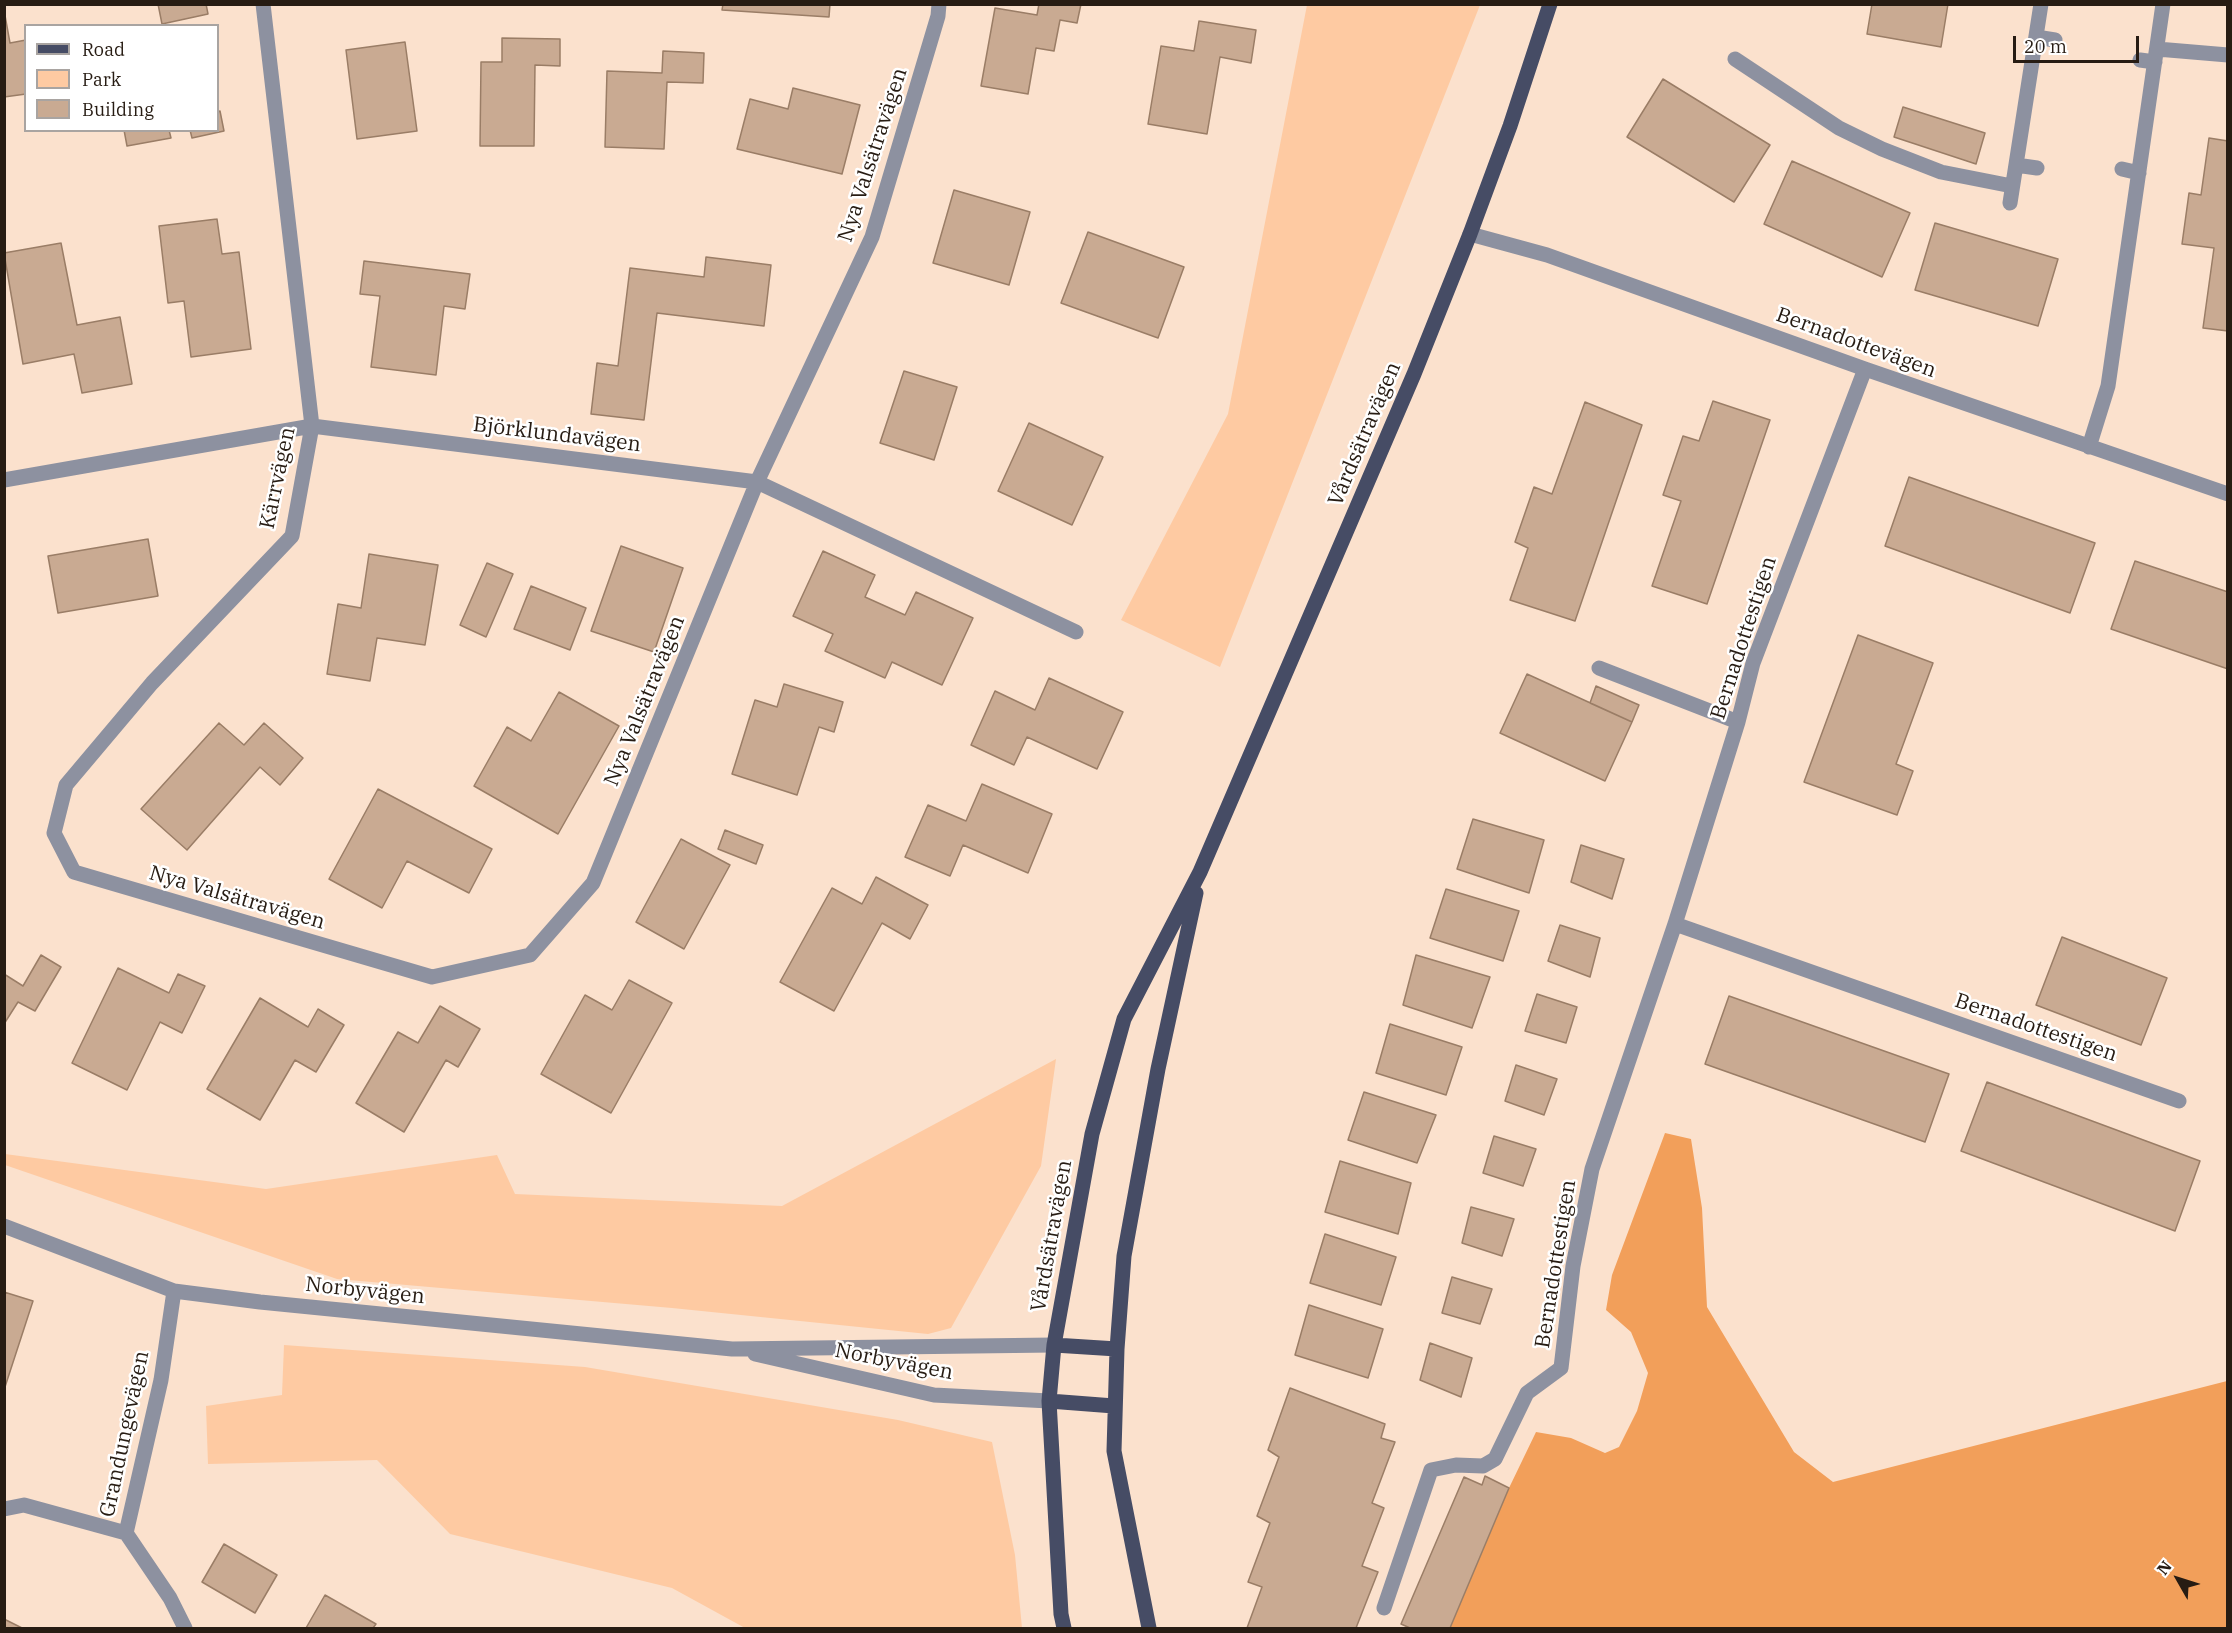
<!DOCTYPE html>
<html>
<head>
<meta charset="utf-8">
<style>
  body { margin:0 }
  #map { position:relative; width:2232px; height:1633px; overflow:hidden; background:#fbe1cd; font-family:"IBM Plex Serif",serif }
  canvas { display:block }
  .frame { position:absolute; inset:0; border:6px solid #271c13; pointer-events:none }
  .legend { position:absolute; left:24px; top:24px; width:195px; height:108px; box-sizing:border-box; background:#fff; border:2px solid #a9a4a1; margin:0; padding:8px 10px; list-style:none; font-size:18px; color:#271c13 }
  .legend li { display:flex; align-items:center; gap:12px; height:30px }
  .legend b { width:30px; border:2px solid #a9a4a1 }
  .north { position:absolute; left:2148px; top:1549px; width:60px; height:60px; -webkit-text-stroke:4px #fff; paint-order:stroke; rotate:309deg; font-size:16px; font-weight:700; line-height:24px; text-align:center; color:#271c13 }
  .north::after { content:''; display:block; margin:auto; width:21px; height:27px; background:#271c13; clip-path:polygon(50% 0,100% 100%,50% 72%,0 100%) }
  .scale { position:absolute; left:2013px; top:36px; width:126px; height:27px; box-sizing:border-box; border:3px solid #271c13; border-top:0; padding-left:8px; font-size:18px; line-height:21px; white-space:nowrap; color:#271c13; -webkit-text-stroke:4px #fff; paint-order:stroke }
</style>
</head>
<body>
<div id="map">
<canvas width="2232" height="1633"></canvas>
<div class="frame"></div>
<ul class="legend">
<li><b style="height:8px;background:#464c65"></b>Road</li>
<li><b style="height:16px;background:#fecaa2"></b>Park</li>
<li><b style="height:16px;background:#c9aa92"></b>Building</li>
</ul>
<div class="north">N</div>
<div class="scale">20 m</div>
</div>
<script>
const ctx = document.querySelector('canvas').getContext('2d');
ctx.lineJoin = 'round';
function paint(path, color) { ctx.fillStyle = color; ctx.fill(path, 'evenodd'); }
const poly = rows => new Path2D(rows.map(r => 'M' + r).join(''));
function trace(path, color, width, dash) { ctx.strokeStyle = color; ctx.lineWidth = width; ctx.lineCap = dash ? 'butt' : 'round'; ctx.setLineDash(dash || []); ctx.stroke(path); }
function write(font, color, halo, rows, align = 'center') {
  ctx.font = font + ' "IBM Plex Serif",serif'; ctx.lineWidth = 5; ctx.setLineDash([]); ctx.textBaseline = 'middle'; ctx.strokeStyle = halo; ctx.fillStyle = color; for (const [text, x, y, turn = 0] of rows) {
    ctx.save(); ctx.translate(x, y); ctx.rotate((+turn || 0) * Math.PI / 180); ctx.textAlign = isNaN(turn) ? turn : align; if (halo) ctx.strokeText(text, 0, 0); ctx.fillText(text, 0, 0); ctx.restore();
  }
}
const green = poly([
  [1307,5,1480,5,1220,667,1121,620,1228,414],
  [1056,1059,1041,1166,951,1328,928,1334,672,1308,337,1279,5,1165,5,1154,266,1189,497,1155,515,1194,782,1206],
  [284,1345,585,1367,898,1420,992,1442,1015,1555,1022,1628,745,1628,672,1588,450,1534,377,1460,208,1464,206,1406,282,1395]
]);
const forest = poly([
  [1665,1133,1691,1139,1702,1208,1707,1307,1794,1452,1833,1482,2227,1381,2227,1628,1450,1628,1509,1488,1536,1432,1571,1438,1605,1453,1619,1447,1637,1411,1648,1373,1631,1332,1606,1310,1612,1275]
]);
const building = poly([
  [158,4,206,4,208,14,162,24,158,4],
  [723,4,830,4,829,17,722,10,723,4],
  [1039,4,1081,4,1077,23,1060,20,1054,51,1036,48,1028,94,981,86,995,8,1037,15,1039,4],
  [1872,4,1948,4,1941,47,1867,34,1872,4],
  [4,10,10,43,26,40,26,94,4,97,4,10],
  [1199,21,1256,30,1251,63,1220,57,1207,134,1148,124,1161,46,1194,51,1199,21],
  [502,38,560,39,560,66,535,65,534,146,480,146,481,62,502,62,502,38],
  [405,42,417,131,357,139,346,50,405,42],
  [663,51,704,53,703,83,667,82,664,149,605,147,607,71,662,73,663,51],
  [1663,79,1770,145,1734,202,1627,137,1663,79],
  [793,88,860,105,842,174,737,149,750,99,788,109,793,88],
  [1903,107,1985,133,1976,164,1894,137,1903,107],
  [220,111,224,131,192,138,190,130,218,130,218,112,220,111],
  [124,130,169,130,171,138,127,146,124,130],
  [2209,138,2228,141,2228,331,2203,328,2214,248,2182,244,2189,193,2201,195,2209,138],
  [1792,161,1910,213,1882,277,1764,224,1792,161],
  [954,190,1030,212,1009,285,933,263,954,190],
  [217,219,222,254,239,252,251,349,191,357,184,301,168,303,159,226,217,219],
  [1935,223,2058,259,2038,326,1915,290,1935,223],
  [1088,232,1184,267,1158,338,1061,303,1088,232],
  [61,243,77,325,120,317,132,384,82,393,74,354,23,364,4,253,61,243],
  [706,257,771,265,764,326,657,313,644,420,591,414,597,363,618,366,630,268,704,277,706,257],
  [364,261,470,274,465,309,444,306,436,375,371,367,380,296,360,294,364,261],
  [904,371,957,387,934,460,880,443,904,371],
  [1713,401,1770,420,1707,604,1652,586,1681,501,1663,495,1683,436,1699,441,1713,401],
  [1585,402,1642,425,1575,621,1510,600,1528,548,1515,542,1534,487,1552,494,1585,402],
  [1029,423,1103,457,1072,525,998,491,1029,423],
  [1909,477,2095,543,2070,613,1885,546,1909,477],
  [148,539,158,596,58,613,48,556,148,539],
  [621,546,683,568,654,652,591,631,621,546],
  [823,551,875,575,865,597,905,615,916,592,973,618,942,685,892,662,885,678,825,651,833,634,793,616,823,551],
  [369,554,438,565,425,645,377,638,370,681,327,674,338,604,361,608,369,554],
  [2135,561,2228,592,2228,669,2111,629,2135,561],
  [487,563,513,574,486,637,460,625,487,563],
  [531,586,586,608,570,650,514,629,531,586],
  [1858,635,1933,663,1896,764,1913,771,1897,815,1804,782,1858,635],
  [1527,674,1632,722,1605,781,1500,733,1527,674],
  [1049,678,1123,712,1097,769,1027,737,1014,765,971,745,995,691,1035,710,1049,678],
  [784,684,843,702,834,732,819,727,797,795,732,774,755,700,777,707,784,684],
  [1596,686,1639,705,1632,722,1590,703,1596,686],
  [559,692,619,726,558,834,474,786,507,727,531,741,559,692],
  [219,723,244,745,264,723,303,758,280,785,260,767,187,850,141,809,219,723],
  [982,784,1052,814,1028,873,963,845,950,876,905,857,928,805,966,821,982,784],
  [378,789,492,849,469,893,407,861,382,908,329,879,378,789],
  [1473,819,1544,840,1529,893,1457,869,1473,819],
  [725,830,763,845,756,864,718,849,725,830],
  [681,839,730,865,684,949,636,922,681,839],
  [1581,845,1624,859,1612,899,1571,882,1581,845],
  [876,877,928,905,910,939,882,923,834,1011,780,982,832,888,862,904,876,877],
  [1446,889,1519,911,1503,961,1430,938,1446,889],
  [1560,925,1600,938,1590,977,1548,961,1560,925],
  [2062,937,2167,978,2141,1045,2036,1005,2062,937],
  [41,955,61,967,35,1011,18,1002,4,1024,4,974,23,986,41,955],
  [1416,955,1490,977,1472,1028,1403,1005,1416,955],
  [118,968,169,993,178,974,205,986,182,1033,160,1022,127,1090,72,1063,118,968],
  [629,980,672,1003,611,1113,541,1074,585,995,612,1010,629,980],
  [1537,994,1577,1007,1566,1043,1525,1031,1537,994],
  [1729,996,1949,1074,1925,1142,1705,1064,1729,996],
  [260,998,308,1027,318,1009,344,1025,316,1072,295,1060,260,1120,207,1089,260,998],
  [440,1006,480,1029,458,1067,446,1060,404,1132,356,1103,398,1032,418,1043,440,1006],
  [1390,1024,1462,1047,1446,1095,1376,1073,1390,1024],
  [1516,1065,1557,1079,1544,1115,1505,1101,1516,1065],
  [1987,1082,2200,1161,2175,1231,1961,1151,1987,1082],
  [1364,1092,1436,1115,1417,1163,1348,1140,1364,1092],
  [1494,1136,1536,1149,1523,1186,1483,1173,1494,1136],
  [1340,1161,1411,1183,1398,1234,1325,1212,1340,1161],
  [1471,1207,1514,1219,1502,1256,1462,1243,1471,1207],
  [1325,1234,1396,1257,1381,1305,1310,1283,1325,1234],
  [1452,1277,1492,1289,1480,1324,1442,1313,1452,1277],
  [4,1292,33,1301,4,1390,4,1292],
  [1309,1305,1383,1329,1368,1378,1295,1355,1309,1305],
  [1430,1343,1472,1358,1461,1397,1420,1380,1430,1343],
  [1290,1388,1385,1424,1381,1438,1395,1442,1372,1503,1384,1508,1362,1566,1378,1572,1356,1628,1247,1628,1262,1587,1248,1582,1270,1523,1257,1516,1279,1457,1268,1450,1290,1388],
  [1485,1476,1509,1488,1450,1628,1410,1628,1401,1624,1464,1477,1482,1485,1485,1476],
  [224,1544,277,1575,255,1613,202,1582,224,1544],
  [325,1595,376,1624,373,1628,306,1628,325,1595],
  [4,1619,22,1628,4,1628,4,1619]
]);
const minor = poly([
  [263,4,312,426,292,536,152,683,66,785,54,833,74,872,432,977,530,955,593,883,757,482,872,237,938,16,939,4],
  [2036,37,2055,40],
  [2157,49,2228,55],
  [1735,59,1839,128,1882,149,1941,172,2012,186],
  [2140,60,2155,62],
  [2016,165,2037,168],
  [2122,169,2139,173],
  [2010,203,2041,4],
  [1470,234,1547,255,1865,369,2228,494],
  [2089,447,2108,386,2163,4],
  [4,480,312,426,757,482,1076,632],
  [1599,668,1738,722],
  [1675,924,2179,1101],
  [4,1226,174,1291,260,1302,732,1349,1054,1345],
  [755,1354,934,1395,1049,1401],
  [4,1509,24,1505,126,1533,161,1380,174,1291],
  [126,1533,170,1598,185,1628],
  [1384,1608,1431,1470,1456,1465,1483,1466,1495,1459,1527,1393,1561,1368,1573,1266,1592,1169,1675,924,1738,722,1753,663,1865,369]
]);
const major = poly([
  [1054,1345,1117,1349],
  [1049,1401,1114,1406],
  [1064,1628,1061,1614,1049,1401,1054,1345,1092,1134,1124,1019,1200,872,1414,374,1470,234,1510,126,1550,4],
  [1149,1628,1114,1451,1117,1349,1124,1256,1158,1069,1196,893]
]);
const streetNames = [
  ["Nya Valsätravägen",873,155,-72],
  ["Bernadottevägen",1856,343,20],
  ["Vårdsätravägen",1365,434,-67],
  ["Björklundavägen",557,435,7],
  ["Kärrvägen",278,478,-78],
  ["Bernadottestigen",1744,638,-72],
  ["Nya Valsätravägen",645,701,-68],
  ["Nya Valsätravägen",237,898,16],
  ["Bernadottestigen",2036,1028,19],
  ["Vårdsätravägen",1052,1236,-80],
  ["Bernadottestigen",1556,1264,-81],
  ["Norbyvägen",365,1291,6],
  ["Norbyvägen",894,1362,11],
  ["Grandungevägen",125,1434,-78]
];
paint(green, '#fecaa2');
paint(forest, '#f29f5a');
paint(building, '#c9aa92');
trace(building, '#9a7d66', 1.5);
trace(minor, '#8d91a0', 15);
trace(major, '#464c65', 15);
write('21px', '#271c13', '#fff', streetNames);
</script>
</body>
</html>
